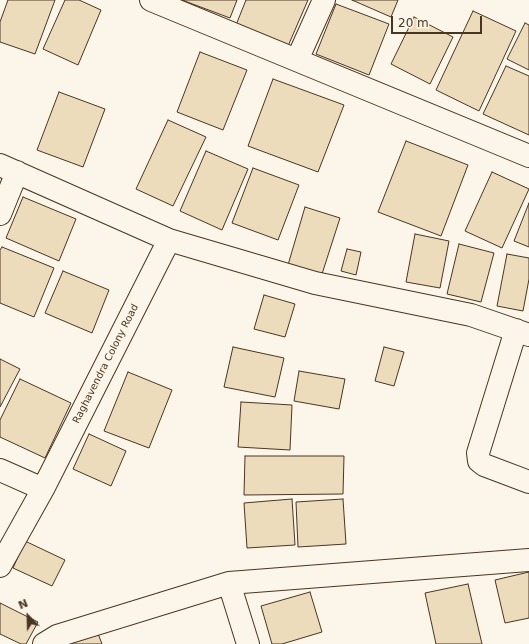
<!DOCTYPE html>
<html>
<head>
<meta charset="utf-8">
<style>
  body { margin:0 }
  #map { position:relative; width:529px; height:644px; overflow:hidden; background:#fbf6e9; font-family:"DejaVu Sans",sans-serif }
  canvas { display:block }
  .north { position:absolute; left:8px; top:596px; width:40px; height:40px; -webkit-text-stroke:3px #fbf6e9; paint-order:stroke; rotate:337deg; font-size:11px; font-weight:700; line-height:16px; text-align:center; color:#4a3520 }
  .north::after { content:''; display:block; margin:auto; width:14px; height:18px; background:#4a3520; clip-path:polygon(50% 0,100% 100%,50% 72%,0 100%) }
  .scale { position:absolute; left:391px; top:16px; width:91px; height:18px; box-sizing:border-box; border:2px solid #4a3520; border-top:0; padding-left:5px; font-size:12px; line-height:14px; white-space:nowrap; color:#4a3520; -webkit-text-stroke:3px #fbf6e9; paint-order:stroke }
</style>
</head>
<body>
<div id="map">
<canvas width="529" height="644"></canvas>
<div class="north">N</div>
<div class="scale">20 m</div>
</div>
<script>
const ctx = document.querySelector('canvas').getContext('2d');
ctx.lineJoin = 'round';
function paint(path, color) { ctx.fillStyle = color; ctx.fill(path, 'evenodd'); }
const poly = rows => new Path2D(rows.map(r => 'M' + r).join(''));
function trace(path, color, width, dash) { ctx.strokeStyle = color; ctx.lineWidth = width; ctx.lineCap = dash ? 'butt' : 'round'; ctx.setLineDash(dash || []); ctx.stroke(path); }
function write(font, color, halo, rows, align = 'center') {
  ctx.font = font + ' "DejaVu Sans",sans-serif'; ctx.lineWidth = 3; ctx.setLineDash([]); ctx.textBaseline = 'middle'; ctx.strokeStyle = halo; ctx.fillStyle = color; for (const [text, x, y, turn = 0] of rows) {
    ctx.save(); ctx.translate(x, y); ctx.rotate((+turn || 0) * Math.PI / 180); ctx.textAlign = isNaN(turn) ? turn : align; if (halo) ctx.strokeText(text, 0, 0); ctx.fillText(text, 0, 0); ctx.restore();
  }
}
const building = poly([
  [8,0,55,0,35,54,0,42,0,22,8,0],
  [65,0,79,0,101,10,78,65,43,49,65,0],
  [182,0,237,0,230,18,182,0],
  [246,0,308,0,288,46,236,25,246,0],
  [352,0,398,0,391,17,352,0],
  [336,4,389,24,369,75,316,54,336,4],
  [473,11,516,31,479,111,436,90,473,11],
  [414,17,453,37,430,84,391,64,414,17],
  [525,23,529,25,529,70,507,59,525,23],
  [200,52,247,70,223,130,177,112,200,52],
  [506,66,529,76,529,135,483,114,506,66],
  [273,79,344,105,318,172,248,146,273,79],
  [59,92,105,109,83,167,37,150,59,92],
  [168,120,206,137,173,206,136,189,168,120],
  [406,141,468,165,441,236,378,212,406,141],
  [206,151,248,169,222,230,180,211,206,151],
  [253,168,299,185,278,240,232,223,253,168],
  [492,172,529,189,502,248,465,231,492,172],
  [23,197,76,219,59,261,6,238,23,197],
  [529,203,529,247,514,241,529,203],
  [305,207,340,218,322,274,288,265,305,207],
  [415,234,449,241,440,288,406,282,415,234],
  [459,244,494,253,481,302,447,294,459,244],
  [2,247,54,268,34,317,0,303,0,250,2,247],
  [347,249,361,252,356,275,341,271,347,249],
  [507,254,529,258,529,279,523,311,497,306,507,254],
  [63,271,109,290,92,333,45,313,63,271],
  [264,295,295,304,285,337,254,329,264,295],
  [233,347,284,358,275,397,224,387,233,347],
  [384,347,404,352,394,386,375,381,384,347],
  [0,359,20,369,0,407,0,359],
  [299,371,345,379,339,409,294,401,299,371],
  [128,372,172,390,149,448,104,431,128,372],
  [20,379,71,403,45,458,0,437,0,420,20,379],
  [241,402,292,405,290,450,238,447,241,402],
  [89,434,126,451,111,486,73,469,89,434],
  [245,456,344,456,343,494,244,495,245,456],
  [292,499,295,545,247,548,244,503,292,499],
  [343,499,346,544,298,547,296,502,343,499],
  [25,541,65,560,52,586,13,568,25,541],
  [529,572,529,618,505,623,495,580,529,572],
  [468,584,482,644,436,644,425,593,468,584],
  [310,592,322,632,282,644,272,644,261,606,310,592],
  [0,603,38,622,26,644,21,644,0,634,0,603],
  [97,631,102,644,57,644,97,631]
]);
const street = poly([
  [151,0,529,156],
  [297,60,324,0],
  [0,165,169,240,315,283,471,315,529,335],
  [0,214,17,172],
  [516,330,478,453,479,461,484,465,529,482],
  [0,470,43,489],
  [0,566,43,489,169,240],
  [229,583,248,644],
  [44,644,57,636,229,583,529,560]
]);
const streetNames = [
  ["Raghavendra Colony Road",106,364,-63]
];
paint(building, '#ecdcbc');
trace(building, '#4a3520', 1);
trace(street, '#4a3520', 24);
trace(street, '#fbf6e9', 22);
write('10px', '#4a3520', '#fbf6e9', streetNames);
</script>
</body>
</html>
